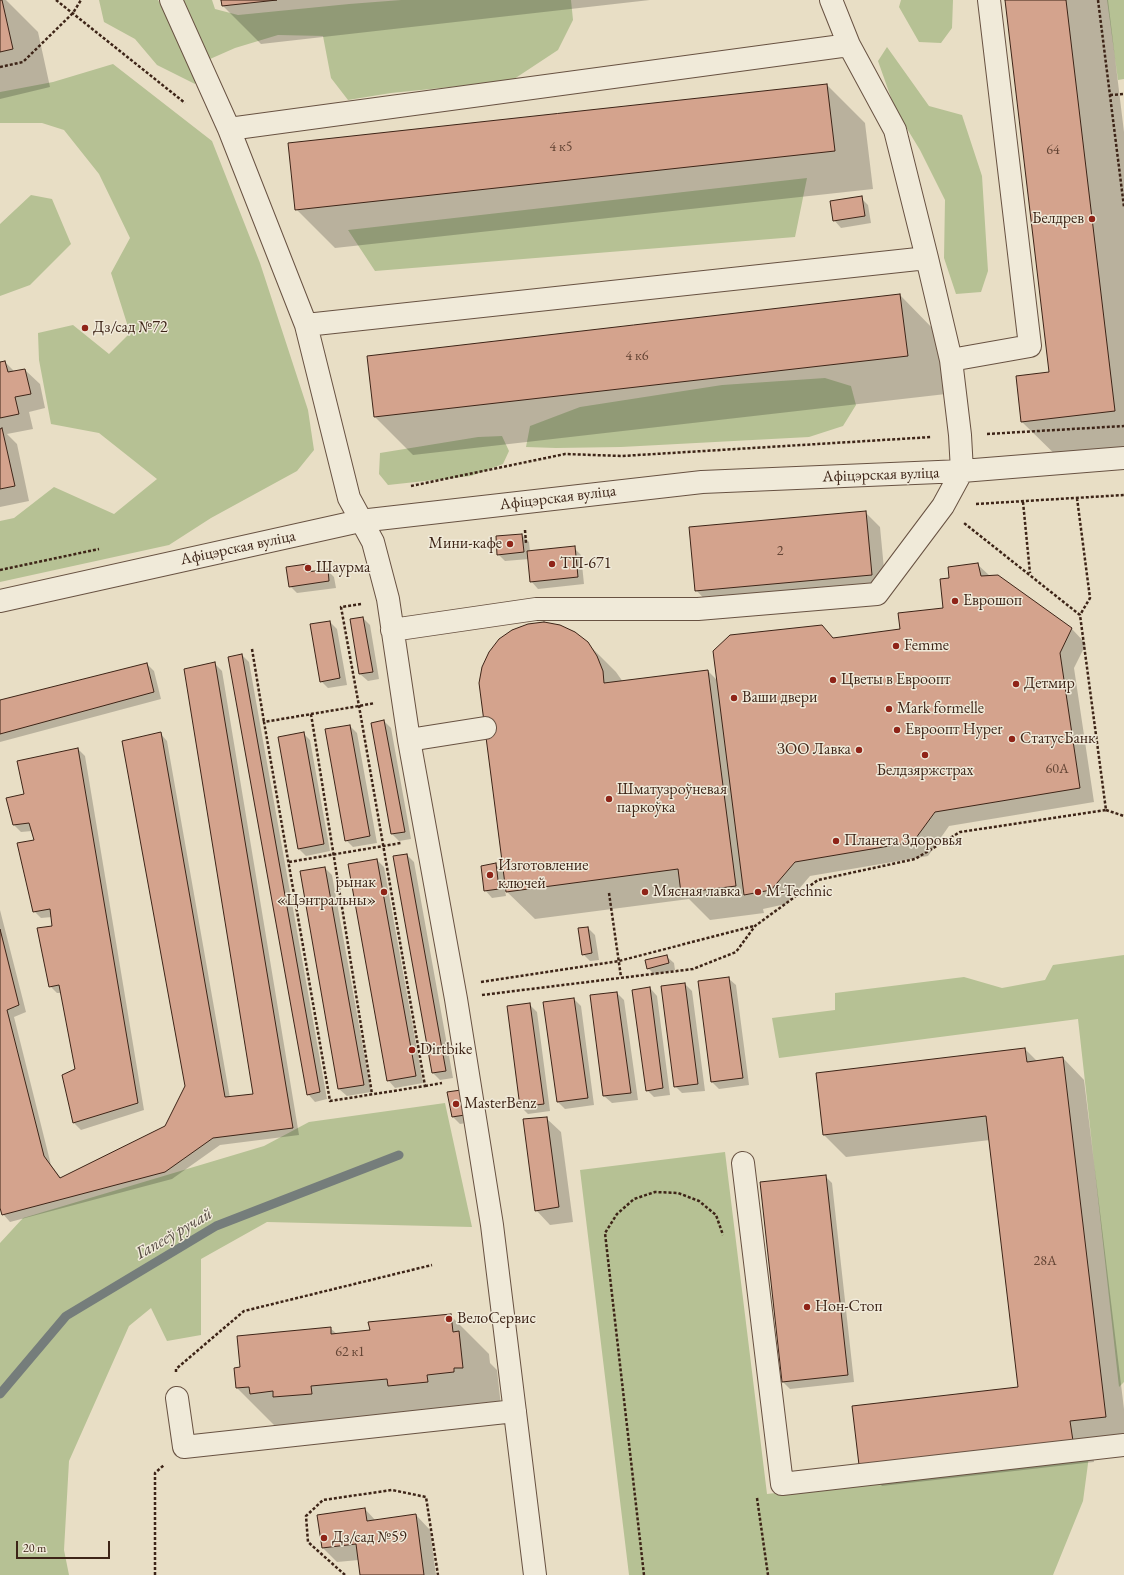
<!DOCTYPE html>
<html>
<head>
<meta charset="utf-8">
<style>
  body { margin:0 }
  #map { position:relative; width:1124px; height:1575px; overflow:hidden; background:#e8dec5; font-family:"EB Garamond",serif }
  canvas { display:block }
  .scale { position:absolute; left:16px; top:1541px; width:94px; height:18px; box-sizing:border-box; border:2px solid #3d2417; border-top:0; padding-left:5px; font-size:12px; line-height:14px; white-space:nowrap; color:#3d2417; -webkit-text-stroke:3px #f0ead9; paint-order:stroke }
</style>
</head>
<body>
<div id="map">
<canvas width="1124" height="1575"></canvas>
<div class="scale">20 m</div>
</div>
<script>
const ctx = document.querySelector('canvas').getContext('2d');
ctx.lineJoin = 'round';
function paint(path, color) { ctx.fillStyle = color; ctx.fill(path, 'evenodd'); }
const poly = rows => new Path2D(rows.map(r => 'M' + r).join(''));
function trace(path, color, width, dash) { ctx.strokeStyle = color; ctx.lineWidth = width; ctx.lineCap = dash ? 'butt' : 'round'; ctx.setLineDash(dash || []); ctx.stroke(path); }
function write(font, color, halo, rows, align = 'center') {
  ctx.font = font + ' "EB Garamond",serif'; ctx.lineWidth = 3; ctx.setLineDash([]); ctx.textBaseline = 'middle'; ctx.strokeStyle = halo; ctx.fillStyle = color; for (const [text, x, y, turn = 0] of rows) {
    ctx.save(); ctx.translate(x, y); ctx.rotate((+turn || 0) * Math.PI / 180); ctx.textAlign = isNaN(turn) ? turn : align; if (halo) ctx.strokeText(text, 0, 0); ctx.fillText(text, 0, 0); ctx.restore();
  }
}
const green = poly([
  [99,0,158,0,200,76,195,84,157,65,135,39,104,22],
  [180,0,212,0,215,9,238,15,349,4,401,0,571,0,573,20,558,50,511,81,391,93,348,100,331,78,323,36,278,35,235,48,210,59],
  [901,0,953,0,952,28,941,43,919,42,899,7],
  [1107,0,1124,0,1124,79,1118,80],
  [887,47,929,106,962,115,982,176,988,271,981,292,956,294,944,258,945,200,920,150,895,109,878,61],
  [113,64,212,141,260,263,308,410,314,450,297,471,211,518,169,545,0,582,0,521,14,518,54,487,114,514,157,479,99,433,51,424,39,360,38,333,73,325,109,354,130,333,111,273,130,238,99,174,64,130,42,123,0,123,0,92,53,82],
  [807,178,795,237,375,271,348,230],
  [31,195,52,199,71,244,30,285,0,296,0,224],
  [825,378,851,386,856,405,843,426,809,437,621,447,556,448,526,447,530,426,580,407,722,385],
  [502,436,509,451,503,464,471,476,388,485,379,474,380,453,478,437],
  [1124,955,1124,1382,1119,1387,1078,1019,779,1058,772,1018,835,1010,835,993,964,977,1002,988,1045,980,1053,965],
  [445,1103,472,1227,267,1222,201,1259,201,1335,167,1341,151,1308,129,1326,69,1461,64,1550,69,1575,0,1575,0,1243,23,1218,264,1146,309,1122],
  [725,1152,767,1494,1089,1456,1083,1501,1053,1575,629,1575,580,1170]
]);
const shadow = poly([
  [0,0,6,0,38,32,50,87,0,99],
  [222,0,650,0,261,44,223,6],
  [1006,0,1108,0,1124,132,1124,464,1071,470,1022,422,1050,373],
  [827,85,865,123,873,189,335,248,296,209,289,143],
  [861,198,868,205,871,223,841,228,834,220],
  [900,295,938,334,946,394,413,455,375,417],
  [5,362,15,372,25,370,40,384,45,408,29,412,33,429,7,434,17,444,29,501,0,507,0,363],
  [865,512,880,527,886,590,710,605,696,590],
  [522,535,529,542,530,552,574,548,581,555,584,584,538,589,531,581,529,559,505,561,498,554],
  [977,564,990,576,998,576,1072,629,1086,644,1074,668,1094,802,949,826,928,856,810,876,786,904,763,909,764,913,710,920,689,899,535,919,505,890,506,896,492,898,485,890,496,865,504,873,587,643,616,672,623,682,708,671,718,681,821,626,834,639,901,630,944,609,951,579],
  [307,565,314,572,327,570,334,577,336,588,297,593,290,586],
  [363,618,370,625,379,679,368,681,360,674,351,620],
  [330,622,337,629,347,685,328,688,321,681],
  [242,655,249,662,327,1099,315,1102,308,1094],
  [214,663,222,671,299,1135,220,1145,172,1179,10,1222,3,1214,0,1204,0,910,26,1012,14,1017,51,1165,61,1178,166,1126,186,1086,160,733,167,741,230,1098,254,1095],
  [147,664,154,671,161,699,0,742,0,701],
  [384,721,391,728,411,839,399,841,392,834],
  [350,726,357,733,377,843,353,847,346,840],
  [303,733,310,740,330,851,306,856,299,849],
  [78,749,85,756,144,1110,81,1130,74,1123,63,1075,76,1070,62,993,57,993,50,986,53,926,52,917,41,918,34,911,35,841,32,831,21,832,14,825,25,794],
  [407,855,414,862,453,1078,440,1080,433,1073,394,857],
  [377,860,384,867,423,1083,395,1088,388,1080,349,865],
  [325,868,332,875,371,1092,347,1096,339,1089],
  [588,928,595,935,599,960,590,961,583,954],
  [666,956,674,963,675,970,655,975,648,968],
  [728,978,736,985,749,1085,719,1089,712,1082],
  [685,984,692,991,705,1091,682,1093,675,1086],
  [650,988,657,996,670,1095,654,1097,647,1090],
  [617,993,624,1000,638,1100,612,1103,604,1096,591,996],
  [574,999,581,1006,594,1105,565,1109,558,1102],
  [530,1005,537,1012,550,1111,528,1114,521,1107],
  [1025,1049,1037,1061,1063,1058,1084,1080,1124,1409,1124,1438,1092,1442,1094,1462,882,1486,860,1464,1020,1388,990,1140,846,1157,824,1135,817,1074],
  [448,1093,472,1122,460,1124,453,1117],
  [546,1118,561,1132,573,1222,550,1225,536,1210],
  [825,1176,832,1183,854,1382,790,1389,783,1382,761,1183],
  [451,1316,489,1354,490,1363,497,1370,501,1406,275,1426,237,1388,241,1368,330,1328,337,1334,371,1331],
  [365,1509,376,1521,416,1515,430,1530,436,1575,361,1575,359,1560,337,1562,323,1548]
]);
const stream = poly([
  [0,1394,66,1316,216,1226,399,1155]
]);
const building = poly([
  [0,0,2,0,13,49,0,52,0,0],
  [221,0,277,0,222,6,221,0],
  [1005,0,1066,0,1115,411,1021,422,1016,376,1049,372,1005,0],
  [827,84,835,151,295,210,288,143,827,84],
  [862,196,865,216,833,221,830,201,862,196],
  [900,294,908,356,374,417,367,356,900,294],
  [5,361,8,372,25,369,31,394,15,397,19,414,0,418,0,362,5,361],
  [2,428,15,486,0,489,0,429,2,428],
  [866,511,872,575,695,591,689,527,866,511],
  [522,534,524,552,497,555,496,536,522,534],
  [575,546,578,577,530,582,527,551,575,546],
  [978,563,981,576,998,575,1072,628,1060,653,1080,788,935,812,913,842,795,862,771,890,744,895,713,651,730,635,822,625,833,638,900,629,898,613,943,608,940,579,949,578,948,567,978,563],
  [307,564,308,572,328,569,329,581,289,587,286,567,307,564],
  [363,617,373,672,359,674,350,619,363,617],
  [330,621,340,678,320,682,310,624,330,621],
  [544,622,560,625,575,632,588,642,597,656,603,671,604,683,708,670,736,886,681,893,678,869,506,892,479,683,482,667,489,652,499,639,512,630,528,624,544,622],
  [242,654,320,1092,307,1095,228,657,242,654],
  [215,662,293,1128,213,1138,165,1172,2,1215,0,1208,0,929,19,1005,7,1010,44,1156,60,1178,165,1126,185,1086,122,741,161,732,225,1097,253,1094,184,669,215,662],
  [147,663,154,692,0,734,0,700,147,663],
  [384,720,405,832,391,834,371,723,384,720],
  [350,725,370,836,345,841,325,729,350,725],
  [304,732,324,844,298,849,278,737,304,732],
  [78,748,138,1103,73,1123,62,1075,75,1069,59,985,49,987,37,928,52,926,50,909,33,912,17,843,34,840,29,823,13,825,6,798,24,794,17,761,78,748],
  [407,854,446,1071,432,1073,393,856,407,854],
  [377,859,416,1076,387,1081,348,864,377,859],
  [496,863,499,889,484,891,481,866,496,863],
  [325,867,364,1085,338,1089,300,871,325,867],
  [588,927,592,953,582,955,578,928,588,927],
  [667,955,669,963,647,969,645,960,667,955],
  [729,977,743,1078,711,1082,698,981,729,977],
  [685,983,698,1084,674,1087,661,986,685,983],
  [650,987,663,1088,646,1091,632,990,650,987],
  [617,992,631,1093,603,1096,590,995,617,992],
  [574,998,588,1098,557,1102,543,1002,574,998],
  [530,1003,544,1104,520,1107,507,1006,530,1003],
  [1025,1048,1027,1062,1063,1057,1106,1417,1070,1421,1073,1441,859,1465,852,1406,1018,1387,986,1116,823,1135,816,1073,1025,1048],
  [461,1090,465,1115,452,1117,447,1092,461,1090],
  [547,1117,559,1207,535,1211,523,1119,547,1117],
  [826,1175,848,1375,782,1382,760,1182,826,1175],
  [451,1314,453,1332,459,1331,463,1368,454,1368,454,1372,427,1375,428,1382,388,1386,387,1379,311,1386,312,1394,273,1397,273,1391,250,1394,249,1387,236,1388,234,1368,240,1367,237,1336,331,1327,331,1334,370,1330,368,1322,451,1314],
  [365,1508,367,1521,416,1514,424,1575,360,1575,356,1544,322,1548,317,1515,365,1508]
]);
const path = poly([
  [56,0,185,103],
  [1098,0,1124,207],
  [0,67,23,62,73,13,81,0],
  [1110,95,1124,94],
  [987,434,1124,426],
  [411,486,565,454,622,456,932,437],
  [1077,498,1090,598,1080,615],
  [1023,502,1030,573],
  [976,504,1124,495],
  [525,530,526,543],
  [0,570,99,549],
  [361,604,341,607,359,706,425,1086,330,1101,264,722,359,706,375,703],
  [252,649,264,722],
  [311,714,372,1094],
  [1106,810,1124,816],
  [289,862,401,843],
  [609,893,621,977],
  [481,982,619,961,754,926],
  [482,995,693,969,736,952,755,926,818,880,915,859,960,832,1106,810,1080,615,964,523],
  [425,1086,442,1083],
  [176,1372,176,1369,244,1311,432,1265],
  [757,1498,768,1575],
  [155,1575,155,1473,164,1465],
  [345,1575,308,1542,306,1516,323,1500,392,1490,426,1497,438,1575],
  [644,1575,605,1233,617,1214,634,1199,655,1192,678,1193,699,1201,716,1215,723,1235]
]);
const minor = poly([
  [171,0,229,129,306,325,349,498,373,542,388,599,409,740,456,999,492,1225,535,1575],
  [229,129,849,45],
  [306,325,927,258],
  [951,360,1030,346,989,0],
  [0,601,360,521,702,482,962,471,1124,458],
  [392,630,536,609,698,609,877,594,943,506,962,471,960,435,951,360,927,258,895,130,849,45,831,0],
  [409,740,485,728],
  [743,1163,782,1484,1124,1445],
  [177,1398,184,1447,515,1411]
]);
const markers = [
  [1092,219,4,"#8f2418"],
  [85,328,4,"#8f2418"],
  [510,544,4,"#8f2418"],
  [552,564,4,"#8f2418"],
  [308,568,4,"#8f2418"],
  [955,601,4,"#8f2418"],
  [896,646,4,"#8f2418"],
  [833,680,4,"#8f2418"],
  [1016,684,4,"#8f2418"],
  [734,698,4,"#8f2418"],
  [889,709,4,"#8f2418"],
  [897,730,4,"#8f2418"],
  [1012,739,4,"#8f2418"],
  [859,750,4,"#8f2418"],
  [925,755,4,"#8f2418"],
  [609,799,4,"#8f2418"],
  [836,841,4,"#8f2418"],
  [490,875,4,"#8f2418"],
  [384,892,4,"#8f2418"],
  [645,892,4,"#8f2418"],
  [758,892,4,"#8f2418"],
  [412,1050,4,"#8f2418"],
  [456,1104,4,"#8f2418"],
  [807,1307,4,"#8f2418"],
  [449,1319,4,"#8f2418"],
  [324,1538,4,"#8f2418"]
];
const numberNames = [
  ["4 к5",561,147],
  ["64",1053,150],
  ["4 к6",637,356],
  ["2",780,551],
  ["60А",1057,769],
  ["28А",1045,1261],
  ["62 к1",350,1352]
];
const poiNames = [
  ["Белдрев",1084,219,"right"],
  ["Дз/сад №72",93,328],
  ["Мини-кафе",502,544,"right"],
  ["ТП-671",560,564],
  ["Шаурма",316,568],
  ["Еврошоп",963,601],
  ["Femme",904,646],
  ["Цветы в Евроопт",841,680],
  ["Детмир",1024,684],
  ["Ваши двери",742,698],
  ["Mark formelle",897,709],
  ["Евроопт Hyper",905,730],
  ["СтатусБанк",1020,739],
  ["ЗОО Лавка",851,750,"right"],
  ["Белдзяржстрах",925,771,"center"],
  ["Шматузроўневая",617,790],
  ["паркоўка",617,808],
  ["Планета Здоровья",844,841],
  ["Изготовление",498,866],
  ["ключей",498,884],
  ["рынак",376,883,"right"],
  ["«Цэнтральны»",376,901,"right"],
  ["Мясная лавка",653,892],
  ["M-Technic",766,892],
  ["Dirtbike",420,1050],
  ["MasterBenz",464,1104],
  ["Нон-Стоп",815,1307],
  ["ВелоСервис",457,1319],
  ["Дз/сад №59",332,1538]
];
const streetNames = [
  ["Афіцэрская вуліца",881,475,-2],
  ["Афіцэрская вуліца",558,498,-7],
  ["Афіцэрская вуліца",238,548,-12]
];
const waterNames = [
  ["Гапееў ручай",174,1234,-30]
];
paint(green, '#b6c194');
paint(shadow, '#0003');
trace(stream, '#757d7b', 9);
paint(building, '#d4a38d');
trace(building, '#3d2417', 1);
trace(minor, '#685242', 24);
trace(path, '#3d2417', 2.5, [3, 2]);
trace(minor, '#f0ead9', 22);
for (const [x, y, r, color] of markers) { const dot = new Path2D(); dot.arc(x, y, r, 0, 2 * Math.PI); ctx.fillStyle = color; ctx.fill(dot); trace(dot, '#f0ead9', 1.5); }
write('14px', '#634434', null, numberNames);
write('16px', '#3d2417', '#f0ead9', poiNames, 'left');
write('16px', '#3d2417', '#f0ead9', streetNames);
write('italic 17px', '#544941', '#f0ead9', waterNames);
</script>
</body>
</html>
